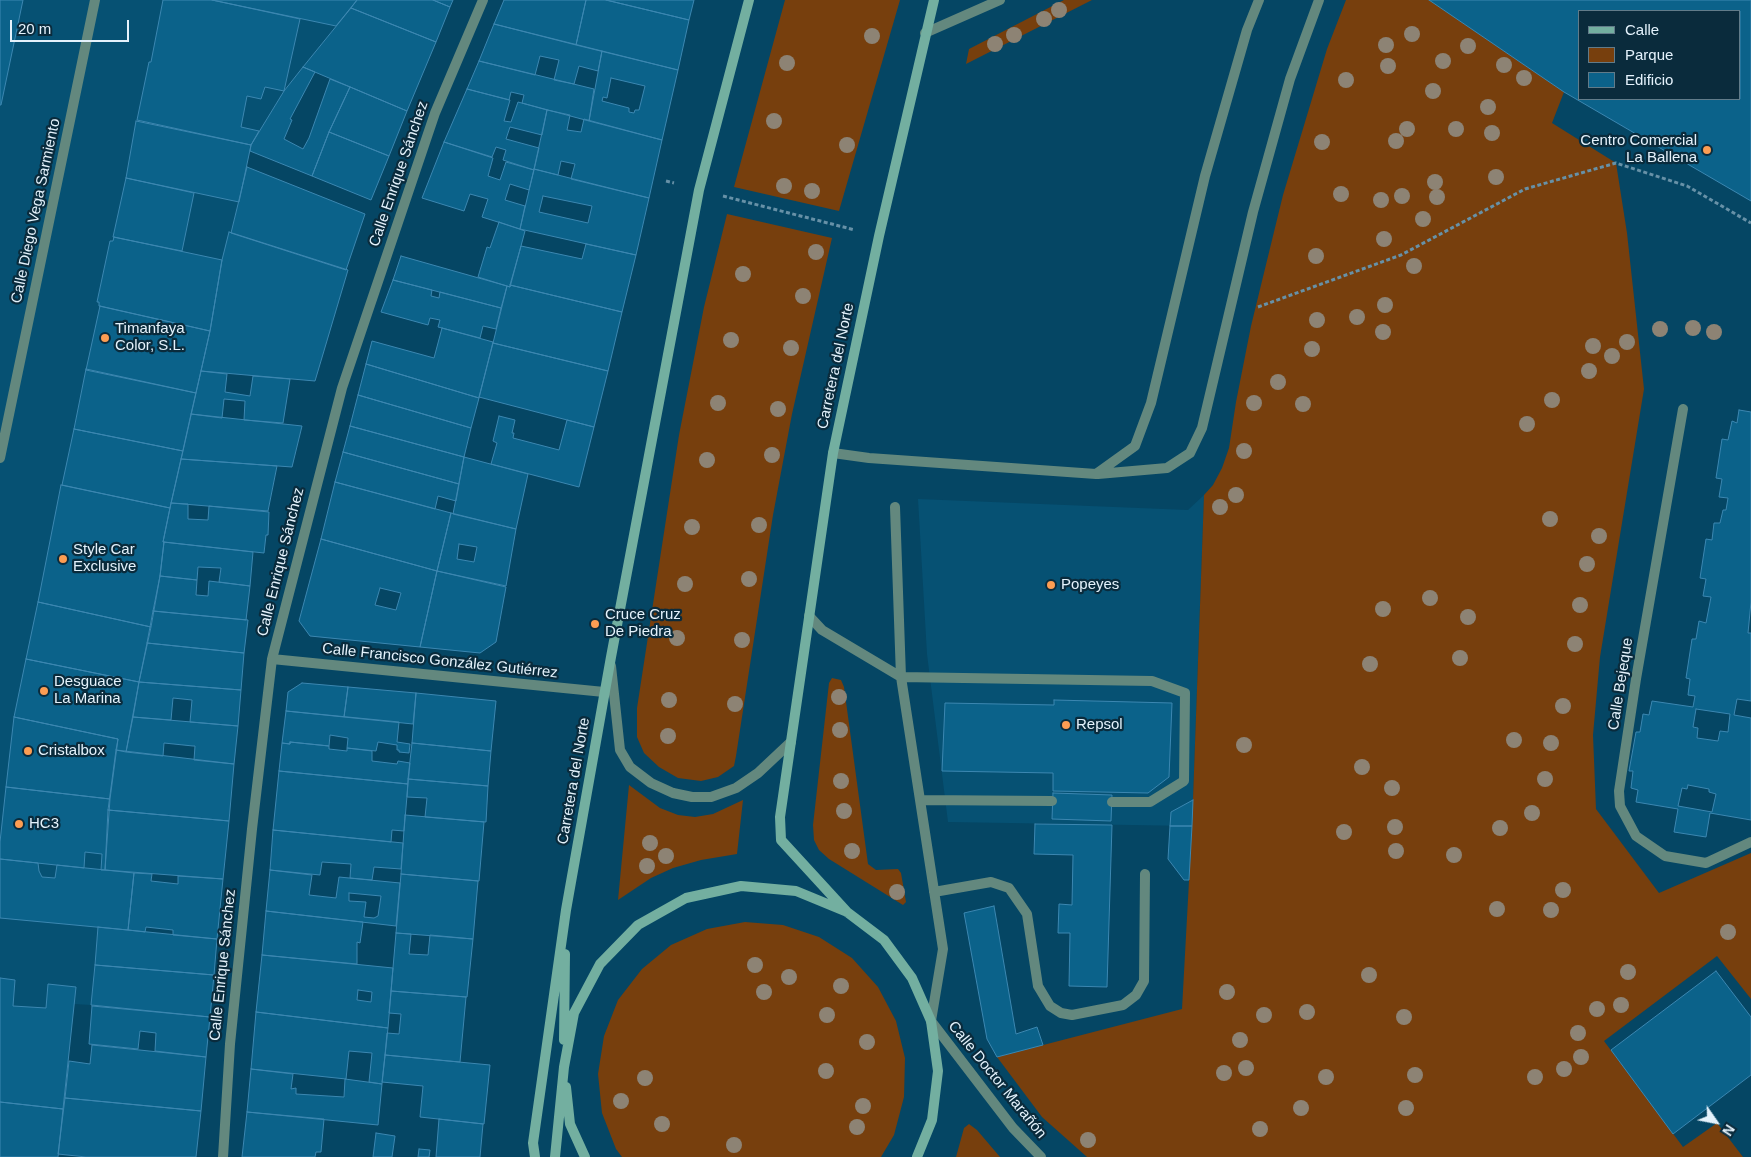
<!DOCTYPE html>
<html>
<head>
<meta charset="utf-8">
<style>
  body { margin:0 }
  #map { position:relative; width:1751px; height:1157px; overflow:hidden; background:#054664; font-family:Arial,sans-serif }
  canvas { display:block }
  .legend { position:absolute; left:1578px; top:10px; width:162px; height:90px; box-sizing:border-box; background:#0a2b3c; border:1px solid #617b89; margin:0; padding:6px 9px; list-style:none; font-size:15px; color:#e4f2fc }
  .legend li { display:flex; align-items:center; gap:10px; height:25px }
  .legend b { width:25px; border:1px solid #617b89 }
  .north { position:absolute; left:1691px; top:1097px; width:50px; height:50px; -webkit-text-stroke:4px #0a2b3c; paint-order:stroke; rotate:123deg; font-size:14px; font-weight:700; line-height:20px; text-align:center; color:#e4f2fc }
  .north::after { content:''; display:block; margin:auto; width:18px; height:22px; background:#e4f2fc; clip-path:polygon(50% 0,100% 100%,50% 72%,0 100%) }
  .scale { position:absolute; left:10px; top:20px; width:119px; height:22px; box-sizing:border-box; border:2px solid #e4f2fc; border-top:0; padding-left:6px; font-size:15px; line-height:18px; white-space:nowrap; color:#e4f2fc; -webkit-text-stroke:4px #0a2b3c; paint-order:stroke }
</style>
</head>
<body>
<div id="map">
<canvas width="1751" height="1157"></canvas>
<ul class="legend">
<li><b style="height:6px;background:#73afa0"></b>Calle</li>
<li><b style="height:14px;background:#773f0d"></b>Parque</li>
<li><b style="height:14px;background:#0b628a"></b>Edificio</li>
</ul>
<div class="north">N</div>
<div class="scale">20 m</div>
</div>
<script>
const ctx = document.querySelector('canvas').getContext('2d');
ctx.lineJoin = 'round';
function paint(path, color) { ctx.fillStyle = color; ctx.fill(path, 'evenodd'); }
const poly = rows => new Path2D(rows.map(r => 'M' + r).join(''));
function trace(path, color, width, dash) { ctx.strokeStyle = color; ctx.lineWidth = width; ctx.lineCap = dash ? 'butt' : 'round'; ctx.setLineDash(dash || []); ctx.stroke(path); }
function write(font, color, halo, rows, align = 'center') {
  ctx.font = font + ' Arial,sans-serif'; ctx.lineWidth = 4.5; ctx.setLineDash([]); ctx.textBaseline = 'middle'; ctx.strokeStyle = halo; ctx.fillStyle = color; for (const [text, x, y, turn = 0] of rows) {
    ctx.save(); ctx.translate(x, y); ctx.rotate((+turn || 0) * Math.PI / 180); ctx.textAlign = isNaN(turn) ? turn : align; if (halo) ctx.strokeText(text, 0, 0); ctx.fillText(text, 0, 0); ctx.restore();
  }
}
const built = poly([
  [0,0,357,0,285,89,251,145,231,233,229,232,222,260,210,331,178,472,105,871,134,873,128,930,98,927,91,1005,74,1004,63,1111,0,1157],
  [1204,495,1192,826,948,822,927,654,918,499,1188,510]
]);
const green = poly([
  [785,0,900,0,839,211,734,187],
  [1064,0,1092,0,966,64,969,49],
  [1346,0,1429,0,1564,92,1552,123,1616,163,1627,233,1644,389,1600,657,1593,735,1596,809,1659,893,1751,853,1751,999,1717,956,1604,1041,1683,1147,1717,1123,1743,1157,1087,1157,1042,1117,997,1057,1182,1009,1192,826,1204,495,1213,485,1222,468,1229,448,1236,402,1251,326,1283,195,1327,49],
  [727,214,832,238,792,414,773,515,736,756,734,766,718,777,701,781,678,778,659,767,644,753,637,737,637,708,679,435,704,307],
  [832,678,841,680,844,687,868,864,876,870,898,869,901,873,906,902,903,905,829,859,819,850,814,840,813,825,829,683],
  [629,785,660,808,678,815,695,817,713,814,743,800,737,854,701,860,673,868,651,878,618,900],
  [745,922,783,925,819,937,852,958,878,987,896,1021,905,1058,904,1097,894,1135,881,1157,622,1157,616,1149,602,1113,598,1074,604,1036,618,1000,642,969,671,945,707,929],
  [969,1124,977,1130,1000,1157,956,1157,964,1128]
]);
const building = poly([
  [0,0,23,0,1,105,0,105,0,0],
  [163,0,212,0,300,19,284,91,265,87,261,99,247,96,241,127,259,131,251,145,137,120,149,62,151,62,163,0],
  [212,0,357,0,336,26,212,0],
  [357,0,433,0,450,7,436,42,351,8,357,0],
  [433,0,453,0,450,7,433,0],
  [504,0,586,0,576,45,494,24,504,0],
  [586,0,606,0,689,20,678,70,576,45,586,0],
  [606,0,694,0,689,20,606,0],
  [1429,0,1751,0,1751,201,1564,92,1429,0],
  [1580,11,1740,11,1740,99,1580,99,1580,11],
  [351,8,436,42,407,111,303,67,351,8],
  [494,24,602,51,598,71,579,66,574,84,554,80,559,60,540,56,535,75,479,61,494,24],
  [602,51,678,70,662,140,589,121,602,51],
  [611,78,645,86,639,110,635,110,634,113,629,112,629,108,602,101,603,97,607,98,611,78],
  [479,61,594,89,589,121,522,103,524,95,511,92,509,100,467,89,479,61],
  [303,67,315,72,290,119,292,120,284,139,303,149,309,138,330,79,350,87,329,132,312,176,250,151,251,145,284,91,303,67],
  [350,87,407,111,389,156,329,132,350,87],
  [467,89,510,100,504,121,511,122,518,102,547,110,542,135,510,127,506,139,539,148,534,170,503,160,506,150,496,147,492,157,444,142,467,89],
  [547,110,570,115,567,130,581,132,584,119,662,140,649,198,571,179,575,164,561,161,558,175,534,169,547,110],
  [136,121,251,145,239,202,126,178,136,121],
  [329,132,389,156,371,200,312,176,329,132],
  [444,142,493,158,488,176,500,180,506,162,534,170,529,190,510,184,505,200,525,206,520,229,482,217,488,199,470,194,464,211,422,198,444,142],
  [247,167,365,214,346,270,231,233,247,167],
  [534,169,649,198,636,255,520,229,534,169],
  [543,196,592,206,588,223,539,212,543,196],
  [126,178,194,193,182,251,113,237,126,178],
  [499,222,525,231,510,287,478,277,487,247,490,248,499,222],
  [229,232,348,270,315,381,201,371,210,331,222,260,229,232],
  [114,237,222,260,210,331,99,306,99,302,97,302,110,241,113,241,114,237],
  [586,244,636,255,622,312,510,285,521,246,582,259,586,244],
  [401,256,507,286,501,308,393,280,401,256],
  [393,280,432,290,431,296,439,298,440,292,501,308,496,329,483,326,480,338,438,327,440,320,430,318,428,325,381,312,393,280],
  [510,285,622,312,608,371,493,343,507,286,510,287,510,285],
  [100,306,210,331,196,393,86,370,100,306],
  [442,328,493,342,479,398,366,364,372,341,434,358,442,328],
  [493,343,608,371,594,427,479,397,493,343],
  [366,364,479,398,471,428,358,395,366,364],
  [86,369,196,393,183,451,74,429,86,369],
  [201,371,227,374,225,392,250,396,253,376,290,379,283,423,244,420,245,401,224,399,222,418,191,414,201,371],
  [358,395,471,428,464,457,350,426,358,395],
  [1739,410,1751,412,1751,602,1748,633,1751,633,1751,701,1737,699,1734,715,1751,718,1751,820,1710,813,1706,837,1674,832,1678,809,1636,802,1638,790,1631,788,1633,771,1629,771,1636,732,1640,732,1643,714,1649,715,1652,701,1693,707,1695,696,1688,695,1690,679,1686,678,1692,639,1696,639,1699,621,1706,623,1711,597,1703,596,1706,579,1700,578,1706,539,1712,540,1714,523,1720,523,1723,510,1726,510,1728,498,1719,497,1722,479,1716,478,1722,439,1728,440,1732,421,1737,423,1739,410],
  [1696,709,1730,714,1728,732,1720,731,1718,741,1697,738,1698,728,1693,727,1696,709],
  [1688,785,1709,789,1709,792,1716,794,1712,812,1678,806,1682,788,1687,789,1688,785],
  [191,414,302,426,292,467,181,459,191,414],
  [499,416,515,420,512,433,514,433,513,438,559,450,567,420,594,427,579,487,491,464,497,443,493,441,499,416],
  [350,426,464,457,459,484,343,452,350,426],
  [74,429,183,451,170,508,62,485,74,429],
  [343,452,459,484,456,501,438,496,435,509,335,482,343,452],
  [464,457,528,474,516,529,453,514,464,457],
  [181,459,277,466,268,511,171,503,181,459],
  [335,482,451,513,437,571,321,539,335,482],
  [61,485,170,508,163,542,164,542,160,576,151,627,38,602,61,485],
  [171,503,188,504,188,519,208,520,209,506,269,512,268,535,266,535,264,553,163,542,171,503],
  [451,513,516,529,506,586,437,571,451,513],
  [459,544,477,547,474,562,457,559,459,544],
  [321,539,437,571,420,647,310,636,299,621,321,539],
  [380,588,401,593,396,610,375,605,380,588],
  [164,542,253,552,250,586,219,582,221,568,198,567,197,580,160,576,164,542],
  [437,571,506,587,496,642,480,653,420,647,437,571],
  [160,576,197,580,196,595,208,596,209,581,250,586,246,620,153,611,160,576],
  [38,602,151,627,139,682,26,659,38,602],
  [153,611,248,620,244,653,147,643,153,611],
  [147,643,244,653,241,690,139,682,147,643],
  [26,659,139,682,126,752,116,750,118,739,14,717,26,659],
  [139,682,241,690,238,726,190,722,192,700,173,698,171,720,133,717,139,682],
  [302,683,348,687,344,717,286,711,288,692,302,683],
  [348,687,416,693,413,724,344,717,348,687],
  [416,693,496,701,491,751,412,743,416,693],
  [1054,700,1172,703,1169,777,1148,793,1053,791,1053,773,942,771,945,703,1054,705,1054,700],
  [286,711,399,722,397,742,410,744,409,753,399,752,399,750,397,750,397,745,378,742,376,751,347,748,348,738,330,735,329,746,290,742,290,744,282,743,286,711],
  [14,717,118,739,110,799,6,787,14,717],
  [133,717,238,726,234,764,194,760,195,746,193,746,164,743,163,756,126,752,133,717],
  [290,742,329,746,329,749,347,751,347,748,372,751,372,761,397,764,398,761,410,763,408,784,279,771,282,743,290,744,290,742],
  [412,743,491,751,488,786,408,779,412,743],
  [116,750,234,764,229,821,108,810,116,750],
  [279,771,408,784,404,831,392,830,391,842,273,830,279,771],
  [408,779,488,786,486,822,425,817,427,798,407,797,408,779],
  [6,787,110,799,105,870,101,870,102,854,85,852,84,868,0,859,0,842,6,787],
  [1053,793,1112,795,1111,821,1052,819,1053,793],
  [1193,800,1192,826,1170,826,1171,812,1193,800],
  [108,810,229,821,223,879,105,870,108,810],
  [405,815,484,822,479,881,401,874,405,815],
  [1035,824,1112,825,1107,987,1069,986,1070,933,1058,933,1059,904,1072,905,1073,855,1034,854,1035,824],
  [1170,826,1192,826,1189,880,1184,880,1168,859,1170,826],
  [273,830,403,843,401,869,374,867,372,880,350,878,351,864,322,862,320,875,270,870,273,830],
  [0,859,38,863,39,871,42,877,55,878,57,865,134,873,128,930,0,918,0,859],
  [270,870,312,875,309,895,336,898,339,877,400,883,396,926,266,911,270,870],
  [349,893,381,896,378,916,374,918,364,917,366,902,349,901,349,893],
  [134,873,152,874,151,881,178,884,178,876,223,879,217,939,173,935,173,930,146,927,145,932,128,930,134,873],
  [401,874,478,881,473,939,396,933,401,874],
  [994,906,1016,1034,1037,1027,1043,1045,997,1057,987,1039,964,913,994,906],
  [266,911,363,922,360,943,357,942,357,964,262,955,266,911],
  [98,927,217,939,214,975,95,965,98,927],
  [396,933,411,934,409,954,428,955,430,935,473,939,467,997,391,991,396,933],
  [262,955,393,968,388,1028,256,1012,262,955],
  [358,990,372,992,371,1002,357,1000,358,990],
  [95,965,214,975,210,1017,91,1005,95,965],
  [1716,971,1751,1017,1751,1075,1673,1134,1611,1050,1716,971],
  [0,978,15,980,13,1006,46,1008,48,984,76,987,63,1109,0,1102,0,978],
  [391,991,466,997,460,1062,385,1055,387,1033,399,1034,401,1014,389,1013,391,991],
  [92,1006,210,1017,206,1057,155,1051,156,1033,140,1031,138,1049,89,1044,92,1006],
  [256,1012,388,1028,382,1084,369,1082,372,1053,349,1051,346,1079,251,1069,256,1012],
  [92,1045,206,1057,201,1111,65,1098,69,1061,90,1064,92,1045],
  [385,1055,490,1065,484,1124,420,1117,423,1086,382,1082,385,1055],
  [251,1069,293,1074,291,1089,296,1088,296,1094,344,1097,345,1079,382,1084,378,1125,247,1112,251,1069],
  [65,1098,201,1111,196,1157,86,1157,58,1154,65,1098],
  [0,1102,63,1109,58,1157,0,1157,0,1102],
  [247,1112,324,1119,321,1152,316,1152,315,1157,242,1157,247,1112],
  [439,1119,483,1124,480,1157,436,1157,439,1119],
  [376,1133,395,1136,392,1157,373,1157,376,1133],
  [419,1149,430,1150,429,1157,418,1157,419,1149]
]);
const path = poly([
  [666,181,674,183],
  [723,196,855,230],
  [1258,307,1401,255,1525,189,1616,163,1687,186,1751,223]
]);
const lane = poly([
  [925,33,1000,0],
  [833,453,869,458,1096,474,1135,446,1151,403,1205,176,1247,30,1259,0],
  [1098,474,1167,468,1190,453,1202,428,1253,212,1290,79,1319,0],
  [895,507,901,677,1152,681,1185,693,1184,781,1150,802,1112,802],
  [809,616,822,630,901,677,943,949,931,1021],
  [920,800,1052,801],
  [934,892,991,882,1009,888,1027,914,1038,986,1050,1006,1061,1013,1072,1015,1123,1005,1136,995,1144,981,1145,874]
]);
const street = poly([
  [1683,409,1636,679,1619,791,1620,806,1636,836,1665,856,1706,863,1751,842],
  [0,458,95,0],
  [272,659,604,692],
  [611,666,620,750,630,767,651,783,673,793,692,797,711,797,736,788,758,773,791,742],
  [931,1021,1013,1128,1041,1157],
  [223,1157,230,1044,252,829,272,659,342,388,435,113,483,0]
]);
const secondary = poly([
  [847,912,781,840,780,817,833,453,879,236,934,0],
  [564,1040,565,954],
  [566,1087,570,1124,585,1157],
  [535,1157,533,1143,566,910,611,657,699,190,749,0],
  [555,1157,564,1067,574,1013,600,964,638,925,686,898,741,886,796,891,847,912,884,940,912,978,931,1021,938,1071,932,1120,917,1157]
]);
const trees = [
  [1059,10],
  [1044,19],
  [1412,34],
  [1014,35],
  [872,36],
  [995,44],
  [1386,45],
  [1468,46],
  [1443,61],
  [787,63],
  [1504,65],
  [1388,66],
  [1524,78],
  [1346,80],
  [1433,91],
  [1488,107],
  [774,121],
  [1407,129],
  [1456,129],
  [1492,133],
  [1396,141],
  [1322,142],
  [847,145],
  [1496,177],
  [1435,182],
  [784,186],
  [812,191],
  [1341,194],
  [1402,196],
  [1437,197],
  [1381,200],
  [1423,219],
  [1384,239],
  [816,252],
  [1316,256],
  [1414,266],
  [743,274],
  [803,296],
  [1385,305],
  [1357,317],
  [1317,320],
  [1693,328],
  [1660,329],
  [1383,332],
  [1714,332],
  [731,340],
  [1627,342],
  [1593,346],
  [791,348],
  [1312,349],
  [1612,356],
  [1589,371],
  [1278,382],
  [1552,400],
  [718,403],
  [1254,403],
  [1303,404],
  [778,409],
  [1527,424],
  [1244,451],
  [772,455],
  [707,460],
  [1236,495],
  [1220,507],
  [1550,519],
  [759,525],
  [692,527],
  [1599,536],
  [1587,564],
  [749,579],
  [685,584],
  [1430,598],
  [1580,605],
  [1383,609],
  [1468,617],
  [677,638],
  [742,640],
  [1575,644],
  [1460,658],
  [1370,664],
  [839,697],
  [669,700],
  [735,704],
  [1563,706],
  [840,730],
  [668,736],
  [1514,740],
  [1551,743],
  [1244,745],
  [1362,767],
  [1545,779],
  [841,781],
  [1392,788],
  [844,811],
  [1532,813],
  [1395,827],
  [1500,828],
  [1344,832],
  [650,843],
  [852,851],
  [1396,851],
  [1454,855],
  [666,856],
  [647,866],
  [1563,890],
  [897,892],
  [1497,909],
  [1551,910],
  [1728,932],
  [755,965],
  [1628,972],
  [1369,975],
  [789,977],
  [841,986],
  [764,992],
  [1227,992],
  [1621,1005],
  [1597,1009],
  [1307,1012],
  [827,1015],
  [1264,1015],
  [1404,1017],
  [1578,1033],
  [1240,1040],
  [867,1042],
  [1581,1057],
  [1246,1068],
  [1564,1069],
  [826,1071],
  [1224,1073],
  [1415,1075],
  [1326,1077],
  [1535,1077],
  [645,1078],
  [621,1101],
  [863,1106],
  [1301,1108],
  [1406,1108],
  [662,1124],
  [857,1127],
  [1260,1129],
  [1088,1140],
  [734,1145]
];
const markers = [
  [1707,150,5,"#fc9d53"],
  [105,338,5,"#fc9d53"],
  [63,559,5,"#fc9d53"],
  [1051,585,5,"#fc9d53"],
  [595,624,5,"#fc9d53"],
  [44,691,5,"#fc9d53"],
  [1066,725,5,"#fc9d53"],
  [28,751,5,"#fc9d53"],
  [19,824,5,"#fc9d53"]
];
const poiNames = [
  ["Centro Comercial",1697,141,"right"],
  ["La Ballena",1697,158,"right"],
  ["Timanfaya",115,329],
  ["Color, S.L.",115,346],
  ["Style Car",73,550],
  ["Exclusive",73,567],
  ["Popeyes",1061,585],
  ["Cruce Cruz",605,615],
  ["De Piedra",605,632],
  ["Desguace",54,682],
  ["La Marina",54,699],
  ["Repsol",1076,725],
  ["Cristalbox",38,751],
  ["HC3",29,824]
];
const streetNames = [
  ["Calle Enrique Sánchez",399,174,-71],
  ["Calle Diego Vega Sarmiento",36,211,-78],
  ["Carretera del Norte",836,366,-78],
  ["Calle Enrique Sánchez",281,562,-76],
  ["Calle Francisco González Gutiérrez",440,661,6],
  ["Calle Bejeque",1621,684,-81],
  ["Carretera del Norte",574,781,-80],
  ["Calle Enrique Sánchez",223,965,-84],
  ["Calle Doctor Marañón",997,1080,51]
];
paint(built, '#065173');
paint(green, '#773f0d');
paint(building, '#0b628a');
trace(building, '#3c87b1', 1);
trace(path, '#6791a7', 3, [4, 2.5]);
trace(lane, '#63887e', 10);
trace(street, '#63887e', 10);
trace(secondary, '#73afa0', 10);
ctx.fillStyle = '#8d8374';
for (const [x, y] of trees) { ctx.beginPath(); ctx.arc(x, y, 8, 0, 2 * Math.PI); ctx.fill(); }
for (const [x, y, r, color] of markers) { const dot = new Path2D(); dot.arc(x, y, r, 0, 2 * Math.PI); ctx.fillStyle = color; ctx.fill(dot); trace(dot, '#0a2b3c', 2); }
write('15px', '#e4f2fc', '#0a2b3c', poiNames, 'left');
write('15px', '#e4f2fc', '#0a2b3c', streetNames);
</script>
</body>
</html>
